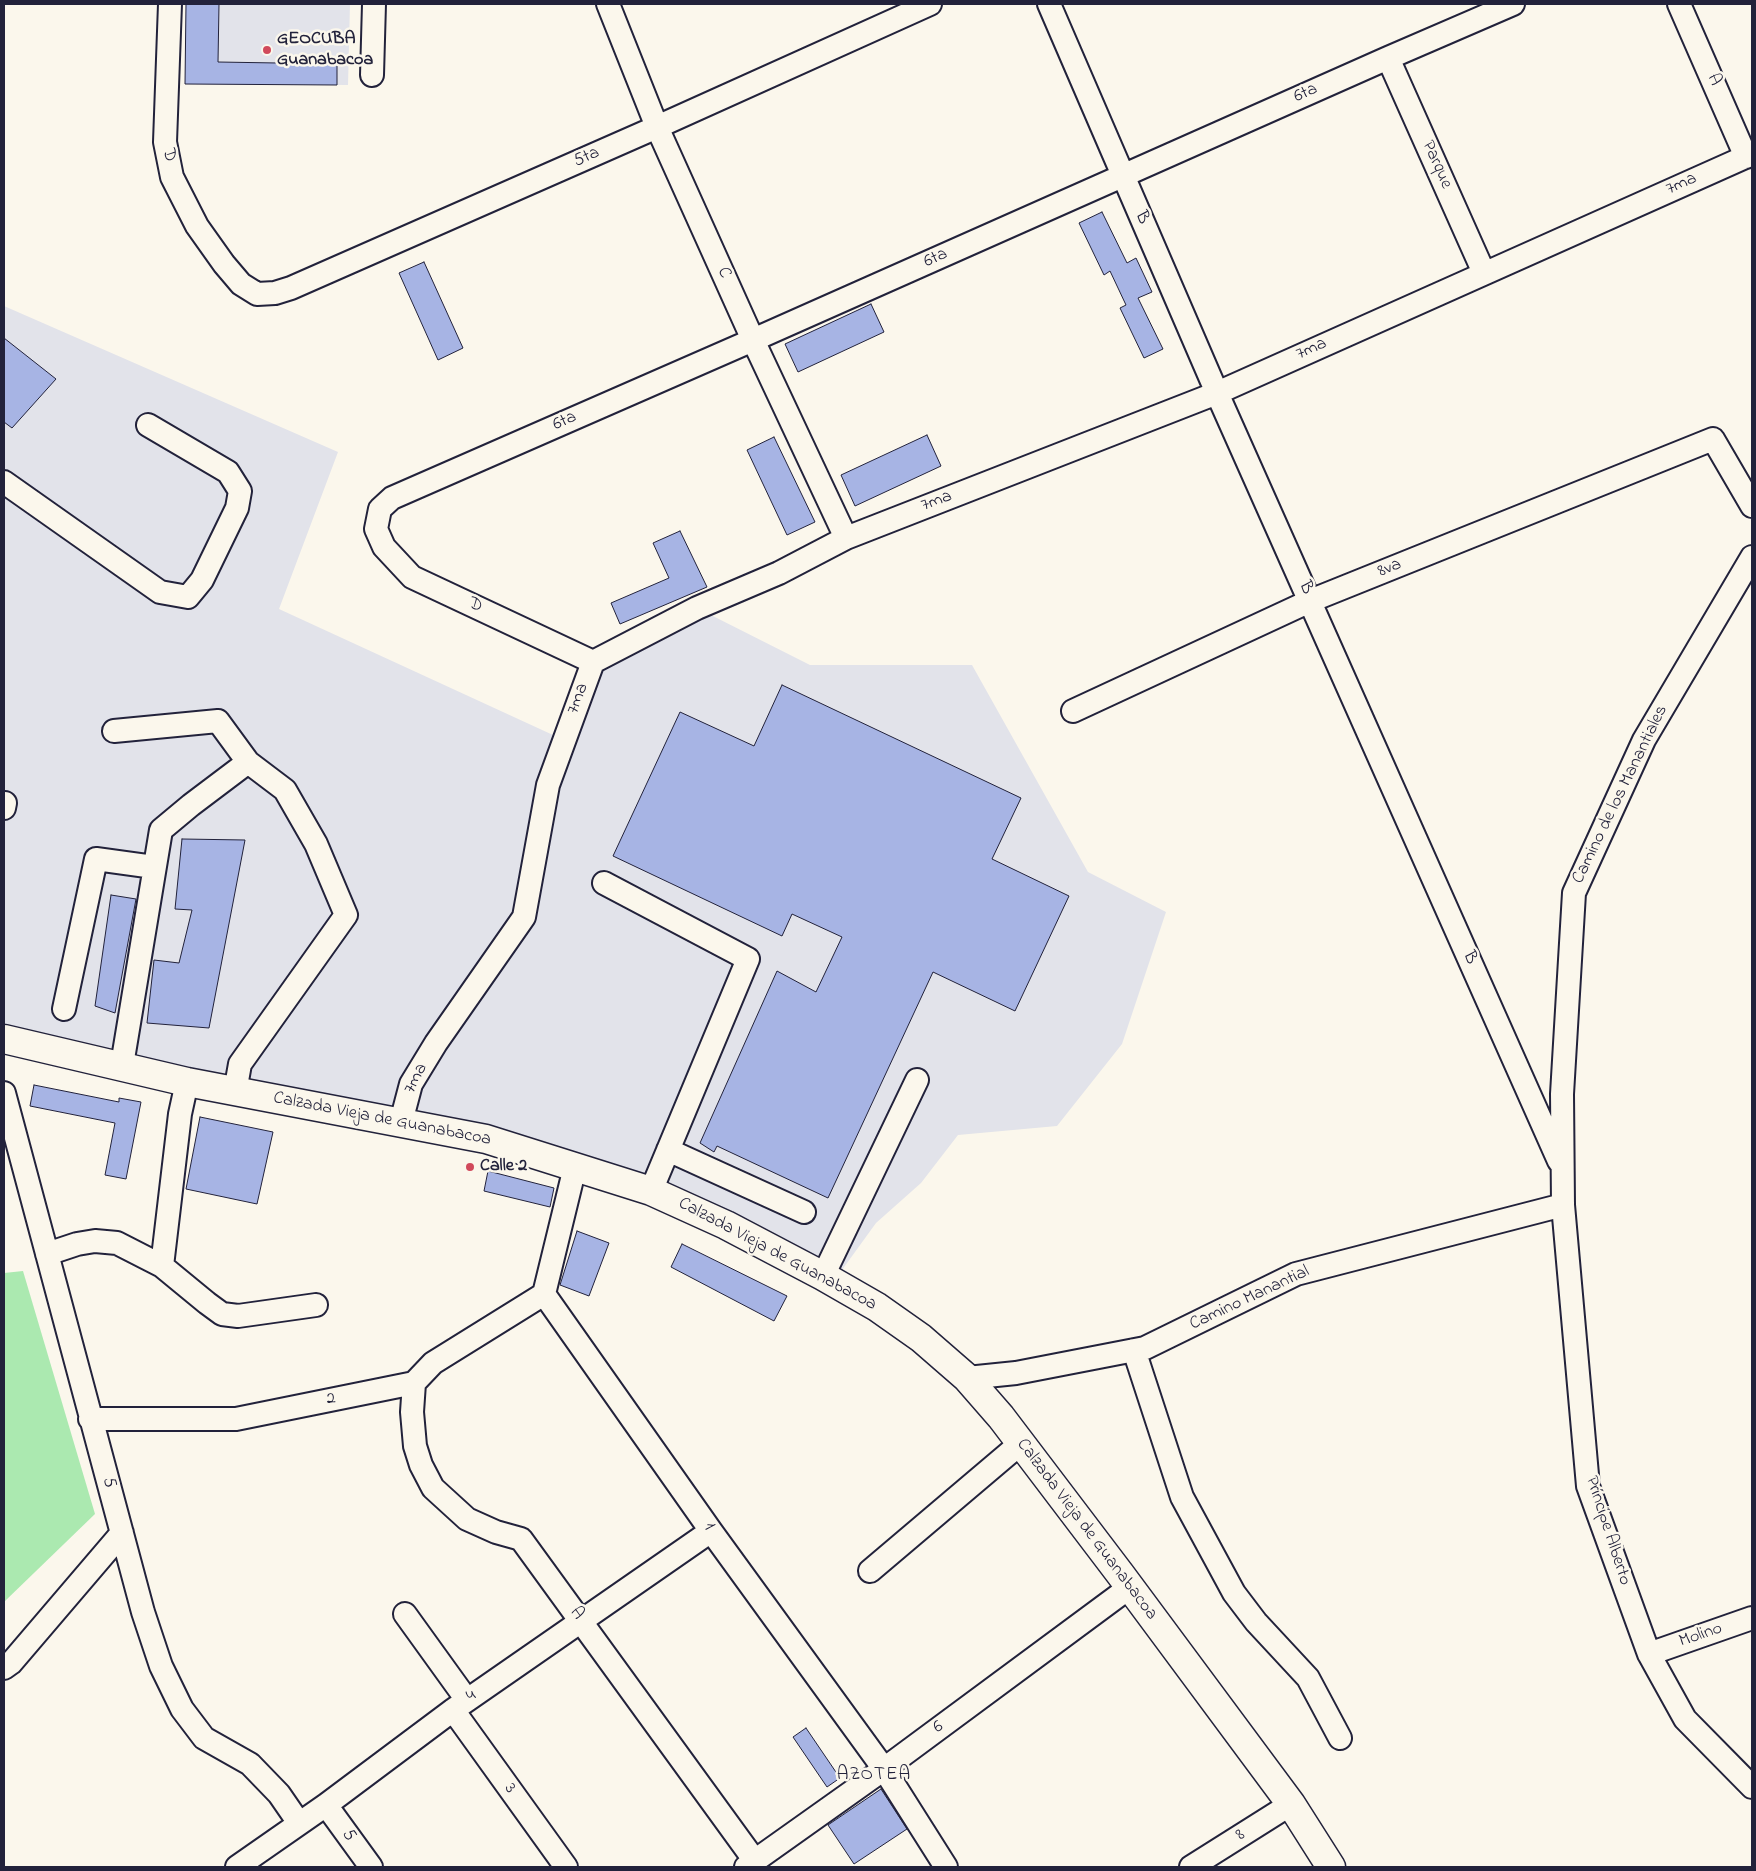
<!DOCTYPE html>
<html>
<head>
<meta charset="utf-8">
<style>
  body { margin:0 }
  #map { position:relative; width:1756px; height:1871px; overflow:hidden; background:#fbf7ec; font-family:"Indie Flower",sans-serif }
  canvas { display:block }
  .frame { position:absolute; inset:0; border:5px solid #22223b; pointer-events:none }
</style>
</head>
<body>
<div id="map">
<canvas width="1756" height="1871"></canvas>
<div class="frame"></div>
</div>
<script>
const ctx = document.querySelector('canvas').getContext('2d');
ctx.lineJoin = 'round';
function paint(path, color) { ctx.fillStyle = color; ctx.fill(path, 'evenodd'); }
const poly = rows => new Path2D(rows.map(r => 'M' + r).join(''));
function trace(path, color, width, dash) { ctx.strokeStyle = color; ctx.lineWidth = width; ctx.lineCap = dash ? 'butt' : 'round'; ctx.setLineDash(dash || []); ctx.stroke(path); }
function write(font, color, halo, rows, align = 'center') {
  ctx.font = font + ' "Indie Flower",sans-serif'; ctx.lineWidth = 5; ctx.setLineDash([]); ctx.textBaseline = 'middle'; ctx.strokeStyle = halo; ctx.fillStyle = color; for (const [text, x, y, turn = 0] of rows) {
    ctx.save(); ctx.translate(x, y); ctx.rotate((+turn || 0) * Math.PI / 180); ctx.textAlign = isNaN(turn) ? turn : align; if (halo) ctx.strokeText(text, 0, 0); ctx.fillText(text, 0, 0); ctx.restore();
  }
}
const built = poly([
  [186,4,350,4,348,85,185,84],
  [4,306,338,452,279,609,553,735,593,662,697,608,810,665,972,665,1088,872,1166,912,1122,1044,1057,1126,958,1135,921,1183,876,1223,834,1281,651,1191,4,1039]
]);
const green = poly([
  [23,1271,95,1514,4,1602,4,1273]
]);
const building = poly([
  [186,4,219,4,218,62,337,64,337,85,185,84,186,4],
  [1102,212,1127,263,1136,258,1152,292,1138,298,1163,349,1144,358,1120,308,1126,305,1110,271,1104,275,1079,223,1102,212],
  [424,262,463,348,438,360,399,273,424,262],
  [871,304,884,332,798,372,785,344,871,304],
  [4,338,56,379,12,428,4,422,4,338],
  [927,435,941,466,855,506,841,475,927,435],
  [774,437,815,522,787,535,747,450,774,437],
  [680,531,707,587,620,624,611,603,669,578,653,543,680,531],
  [782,685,1021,798,992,859,1069,896,1015,1011,933,972,828,1198,717,1146,714,1152,700,1143,777,971,816,992,842,937,792,914,782,936,613,856,680,712,754,746,782,685],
  [182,839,245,840,209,1028,147,1023,154,960,179,963,192,910,175,909,182,839],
  [111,895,136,899,115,1013,95,1006,111,895],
  [34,1085,119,1102,119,1098,141,1102,126,1179,105,1175,115,1123,30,1106,34,1085],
  [200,1117,273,1132,257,1204,186,1189,200,1117],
  [488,1171,554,1188,550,1207,484,1191,488,1171],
  [577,1231,609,1243,589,1296,560,1285,577,1231],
  [682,1244,787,1296,774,1321,671,1267,682,1244],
  [806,1728,840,1778,827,1787,793,1737,806,1728],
  [881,1789,907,1829,854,1864,828,1825,881,1789]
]);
const minor = poly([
  [170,4,165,142,172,177,197,226,224,264,241,284,257,294,275,293,291,288,657,127,930,4],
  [608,4,657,127,753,340,846,538],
  [1049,4,1217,393,1559,1161],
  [1679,4,1746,157],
  [1388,58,1484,273],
  [372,75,374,4],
  [4,482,160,592,188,597,202,580,237,508,240,491,228,472,148,425],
  [1752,557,1644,740,1574,893,1562,1094,1563,1205,1588,1486,1649,1654,1685,1719,1752,1787],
  [593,662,412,577,384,547,376,529,380,509,392,498,753,340,1388,58,1513,4],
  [1073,711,1310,601,1713,439,1752,506],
  [114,731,218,721,248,762],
  [4,803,5,803,4,808],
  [604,883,748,959,651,1191],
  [64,1009,96,859,154,867],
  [122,1065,161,830,191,805,248,762,285,790,316,844,346,915,240,1064,235,1092],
  [4,1093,143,1612,161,1666,182,1709,204,1738,250,1764,279,1794,299,1823],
  [401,1122,411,1084,436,1043,524,917,548,785,593,662,697,608,779,573,846,538,1217,393,1752,154],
  [668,1150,804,1212],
  [575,1167,544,1294,711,1531,884,1769,946,1867],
  [47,1254,77,1244,95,1241,117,1243,162,1266,207,1303,222,1314,238,1316,316,1305],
  [162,1266,180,1114,187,1082],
  [823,1276,917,1080],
  [1134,1350,1182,1497,1234,1593,1256,1622,1308,1678,1340,1738],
  [967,1378,1016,1373,1145,1348,1296,1274,1563,1205],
  [414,1383,412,1412,415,1446,421,1465,433,1488,467,1519,496,1532,521,1539,755,1861],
  [90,1419,236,1419,414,1383,433,1363,544,1294],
  [870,1571,1021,1443],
  [405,1614,467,1700],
  [1649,1654,1752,1618],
  [4,1668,11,1663,122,1533],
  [453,1710,566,1867],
  [326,1805,371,1867],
  [237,1867,326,1805,453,1710,711,1531],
  [746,1867,884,1769,1130,1587],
  [1191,1867,1291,1804]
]);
const major = poly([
  [4,1039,187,1082,486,1139,651,1191,726,1225,823,1276,877,1307,921,1338,967,1378,1001,1417,1121,1575,1291,1804,1331,1867]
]);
const markers = [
  [267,50,5,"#d1495b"],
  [470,1167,5,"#d1495b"]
];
const poiNames = [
  ["GEOCUBA",277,40],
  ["Guanabacoa",277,61],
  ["Calle 2",480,1167]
];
const streetNames = [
  ["A",1713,80,66],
  ["6ta",1306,94,-24],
  ["D",168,155,81],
  ["5ta",587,158,-24],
  ["Parque",1436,165,66],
  ["7ma",1682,185,-24],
  ["B",1141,218,67],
  ["6ta",936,259,-24],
  ["C",723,273,66],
  ["7ma",1312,350,-24],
  ["6ta",565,422,-24],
  ["7ma",937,502,-21],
  ["8va",1390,569,-22],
  ["B",1305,588,66],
  ["D",475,606,25],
  ["7ma",579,699,-70],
  ["Camino de los Manantiales",1621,795,-64],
  ["B",1469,958,66],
  ["7ma",417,1079,-64],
  ["Calzada Vieja de Guanabacoa",382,1120,11],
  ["Calzada Vieja de Guanabacoa",777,1255,28],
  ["Camino Manantial",1250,1299,-25],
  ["2",331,1400,-11],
  ["5",108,1483,74],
  ["1",708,1527,55],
  ["Calzada Vieja de Guanabacoa",1086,1530,53],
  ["Príncipe Alberto",1607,1531,72],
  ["A",576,1614,54],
  ["Molino",1701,1636,-19],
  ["4",472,1697,-34],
  ["6",939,1728,-36],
  ["3",509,1789,54],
  ["5",348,1836,54],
  ["8",1241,1836,-32]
];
const neighbourhoodNames = [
  ["AZOTEA",874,1776]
];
paint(built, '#e2e3ea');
paint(green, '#abe9b0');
paint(building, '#a7b4e4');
trace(building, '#22223b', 1);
trace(minor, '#22223b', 26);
trace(major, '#22223b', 31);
trace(minor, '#fbf7ec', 22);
trace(major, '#fbf7ec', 28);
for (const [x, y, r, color] of markers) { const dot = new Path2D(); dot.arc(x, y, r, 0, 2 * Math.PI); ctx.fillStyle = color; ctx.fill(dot); trace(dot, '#fbf7ec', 2); }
write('bold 18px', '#22223b', '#fbf7ec', poiNames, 'left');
write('18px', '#22223b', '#fbf7ec', streetNames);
ctx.letterSpacing = '1px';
write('19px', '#22223b', '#fbf7ec', neighbourhoodNames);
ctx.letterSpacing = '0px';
</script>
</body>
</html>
